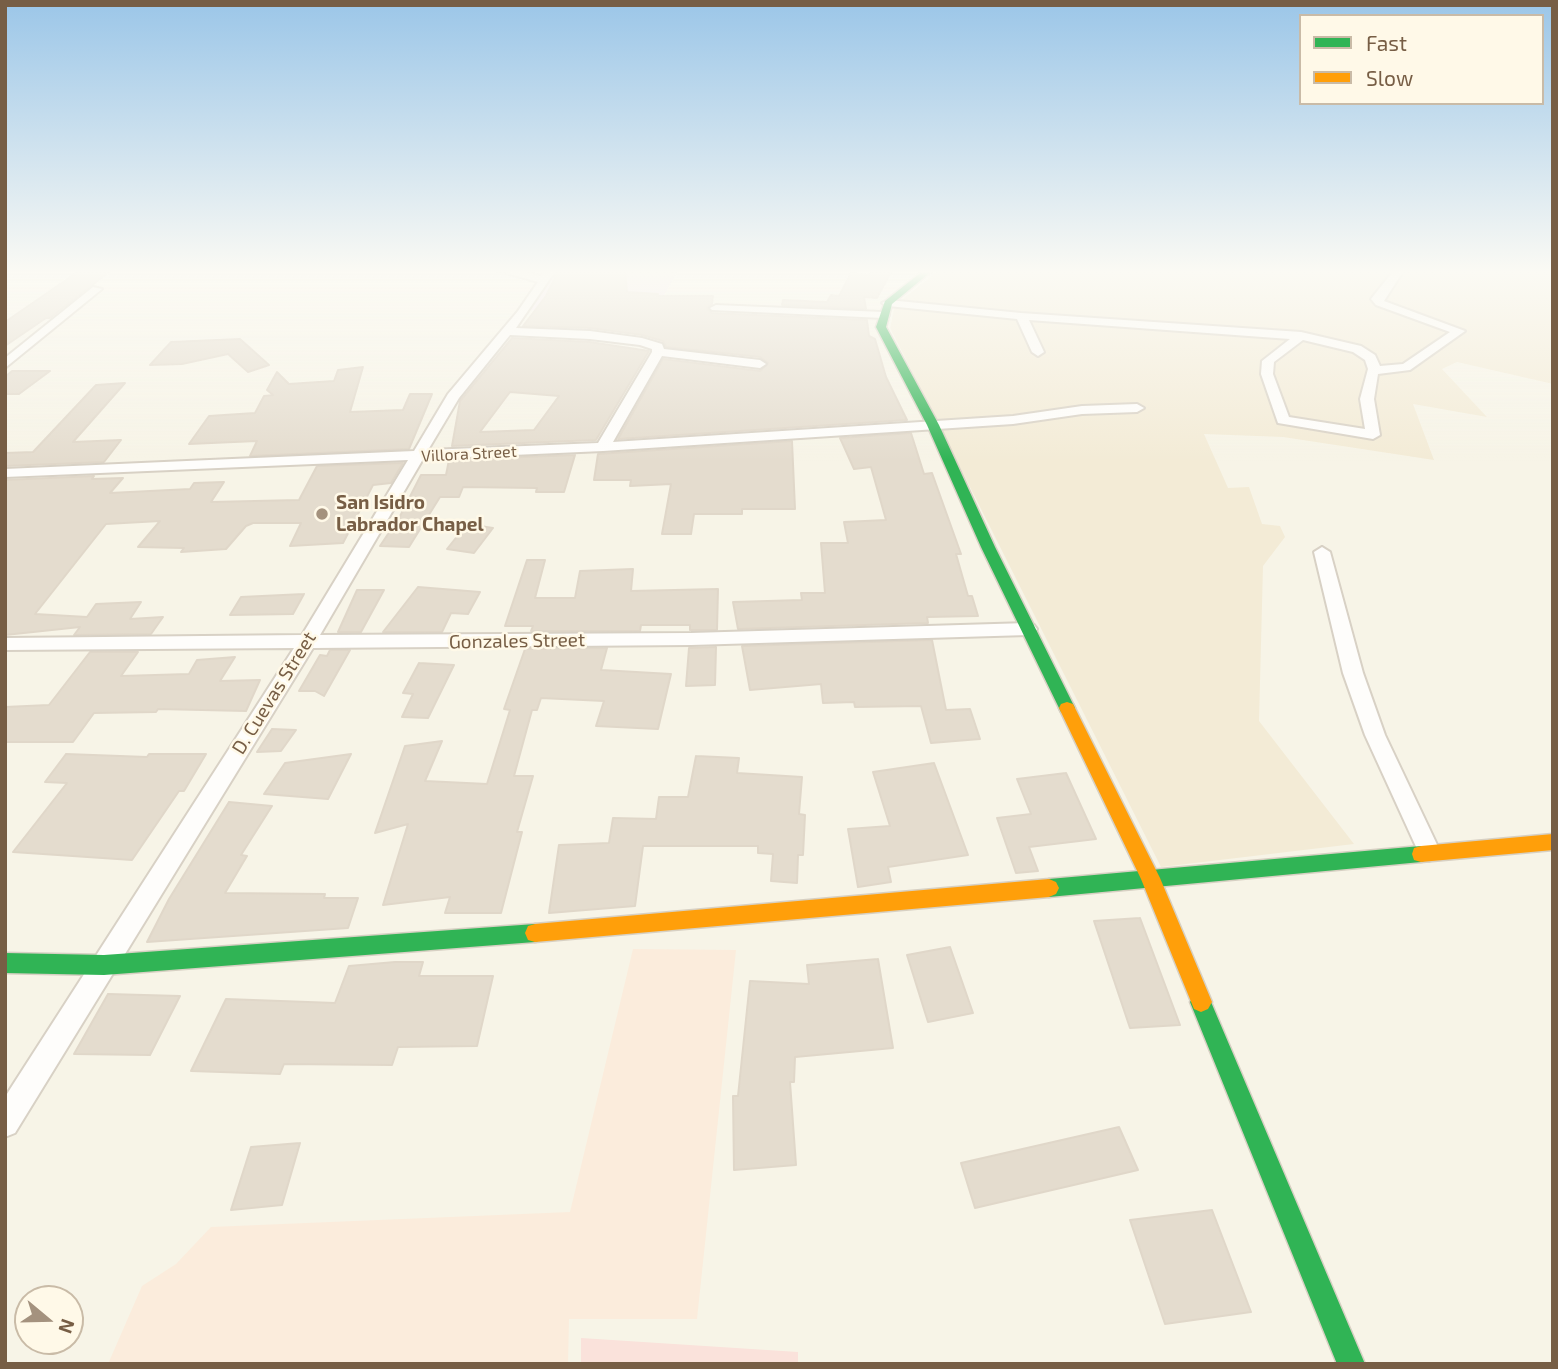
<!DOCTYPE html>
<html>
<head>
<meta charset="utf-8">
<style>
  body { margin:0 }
  #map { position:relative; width:1558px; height:1369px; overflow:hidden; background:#f7f4e7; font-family:"Exo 2",sans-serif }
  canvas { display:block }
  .frame { position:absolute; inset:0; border:7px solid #775e45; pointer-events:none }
  .legend { position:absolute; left:1299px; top:14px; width:245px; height:91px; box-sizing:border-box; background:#fff9e8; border:2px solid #c9bba7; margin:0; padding:9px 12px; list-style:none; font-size:21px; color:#775e45 }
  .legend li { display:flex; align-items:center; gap:14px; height:35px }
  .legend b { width:35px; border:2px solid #c9bba7 }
  .north { position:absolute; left:14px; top:1285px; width:70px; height:70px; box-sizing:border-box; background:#fff9e8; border:2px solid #c9bba7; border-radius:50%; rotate:109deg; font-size:19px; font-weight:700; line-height:28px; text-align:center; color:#775e45 }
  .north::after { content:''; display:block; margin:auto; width:24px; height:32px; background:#a4927e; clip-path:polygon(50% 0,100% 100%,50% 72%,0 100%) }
</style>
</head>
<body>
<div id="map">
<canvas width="1558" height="1369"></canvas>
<div class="frame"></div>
<ul class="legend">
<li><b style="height:9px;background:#30b455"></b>Fast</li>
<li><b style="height:9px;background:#ff9f0a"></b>Slow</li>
</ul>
<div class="north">N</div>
</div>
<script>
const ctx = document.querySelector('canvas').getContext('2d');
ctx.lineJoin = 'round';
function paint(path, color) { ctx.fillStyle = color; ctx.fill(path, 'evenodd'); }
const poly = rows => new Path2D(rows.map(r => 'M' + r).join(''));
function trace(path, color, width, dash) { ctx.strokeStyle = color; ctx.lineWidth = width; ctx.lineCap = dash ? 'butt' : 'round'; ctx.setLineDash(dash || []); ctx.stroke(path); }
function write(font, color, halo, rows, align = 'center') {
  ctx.font = font + ' "Exo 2",sans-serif'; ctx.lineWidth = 5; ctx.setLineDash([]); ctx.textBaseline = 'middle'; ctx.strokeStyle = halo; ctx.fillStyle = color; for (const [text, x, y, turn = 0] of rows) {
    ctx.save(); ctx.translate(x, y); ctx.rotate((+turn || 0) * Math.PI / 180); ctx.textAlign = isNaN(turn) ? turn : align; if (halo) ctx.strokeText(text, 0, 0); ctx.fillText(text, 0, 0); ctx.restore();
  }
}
const residential = poly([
  [939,270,1553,270,1553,384,1457,362,1442,369,1487,417,1413,404,1434,460,1283,437,1204,434,1228,488,1249,487,1262,524,1280,526,1285,537,1263,566,1259,721,1354,844,1161,867,890,328,895,305]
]);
const commercial = poly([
  [633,949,736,950,697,1319,569,1319,568,1364,108,1364,142,1286,176,1264,211,1227,570,1212]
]);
const education = poly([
  [557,270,678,270,651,319,529,310]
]);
const medical = poly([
  [581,1338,798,1352,798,1364,581,1364]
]);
const building = poly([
  [559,270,625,270,627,292,658,294,657,296,713,296,712,304,707,308,712,313,867,320,869,336,875,339,886,377,907,420,618,439,663,359,760,371,768,363,760,357,666,347,663,341,642,335,590,328,523,326,546,296,559,270],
  [876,270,892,270,877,298,864,297,866,309,782,305,783,300,827,302,831,295,839,296,851,273,868,275,876,270],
  [79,271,110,271,50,318,46,318,5,346,5,322,79,271],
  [512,338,590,342,649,351,596,440,452,446,460,401,512,338],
  [510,392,559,396,534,430,480,432,510,392],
  [240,339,269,365,248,372,228,354,182,364,150,365,171,342,240,339],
  [363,367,350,412,403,410,410,394,432,394,409,449,250,456,257,441,189,444,209,416,255,413,264,396,273,395,267,390,277,372,289,384,334,381,338,370,363,367],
  [12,371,50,371,19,394,5,394,5,377,12,371],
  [125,383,73,442,121,440,104,462,5,466,5,453,33,452,96,385,125,383],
  [911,433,924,474,932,473,961,554,956,554,968,596,972,596,978,616,927,617,928,623,738,629,733,602,802,600,801,593,825,593,821,543,848,543,844,522,886,520,871,467,854,469,840,438,911,433],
  [792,441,795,509,742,509,742,514,694,514,691,534,662,534,671,484,630,486,631,480,594,480,598,454,792,441],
  [575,455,564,492,536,492,537,488,463,487,459,497,440,497,409,547,380,546,392,528,394,528,421,475,446,475,449,460,575,455],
  [403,463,391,483,373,485,343,543,290,546,301,523,253,523,246,526,226,549,181,552,184,548,138,547,160,521,106,524,35,614,87,617,96,604,141,602,130,619,163,617,151,634,74,635,80,627,5,635,5,480,94,476,92,479,123,478,110,493,190,489,194,483,224,482,211,502,299,500,317,466,403,463],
  [467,524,493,528,474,553,447,549,467,524],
  [527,560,545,560,535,598,575,598,580,571,633,569,631,591,718,589,717,630,690,630,690,625,641,625,640,631,531,631,533,626,505,626,527,560],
  [418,587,480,592,468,614,451,613,442,632,383,632,418,587],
  [357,590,384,590,361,632,338,632,357,590],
  [304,594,293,614,230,615,241,597,304,594],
  [932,640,946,710,970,709,980,739,931,743,921,706,855,707,854,702,823,703,821,684,750,690,742,646,932,640],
  [716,647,715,685,686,686,689,648,716,647],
  [607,648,601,670,671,674,658,729,596,726,604,701,541,698,537,710,532,710,514,776,533,776,517,832,522,832,501,913,445,913,450,897,383,905,408,824,375,833,405,746,442,741,425,781,487,784,510,710,504,709,525,649,607,648],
  [330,650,350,650,324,696,315,691,299,691,320,655,327,656,330,650],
  [90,652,138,652,121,676,189,674,197,660,235,657,220,681,260,680,246,711,158,709,156,712,94,713,73,742,5,742,5,707,49,705,90,652],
  [419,663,454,665,428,718,402,717,413,694,403,693,419,663],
  [272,729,296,730,281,751,257,752,272,729],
  [66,754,147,757,149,754,206,754,184,791,179,791,132,860,13,852,67,783,45,782,66,754],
  [351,754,328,799,264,794,285,763,351,754],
  [696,756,739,758,737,773,802,777,799,814,805,815,803,855,798,855,797,883,771,881,773,854,758,853,758,846,643,846,635,906,549,913,559,845,609,843,613,818,656,819,659,797,688,797,696,756],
  [934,763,968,855,888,867,891,882,858,887,848,829,890,826,873,772,934,763],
  [1066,773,1096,839,1029,847,1038,871,1016,873,997,818,1031,814,1017,779,1066,773],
  [229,802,272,806,241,855,247,856,225,893,325,894,324,898,358,898,348,928,147,942,169,899,229,802],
  [1140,918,1180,1025,1130,1028,1094,921,1140,918],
  [950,947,973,1013,928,1022,907,955,950,947],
  [878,959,893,1048,795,1057,794,1082,790,1082,796,1165,734,1170,733,1096,738,1096,750,981,809,984,807,965,878,959],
  [395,962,423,962,419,976,493,976,477,1046,398,1047,392,1065,284,1064,280,1074,191,1071,226,999,335,1003,349,966,395,962],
  [108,994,180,996,150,1055,74,1054,108,994],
  [1119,1127,1138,1170,975,1208,961,1163,1119,1127],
  [300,1143,282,1205,231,1210,251,1147,300,1143],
  [1212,1210,1251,1312,1165,1324,1130,1220,1212,1210]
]);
const street = poly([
  [496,270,513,270,541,276,546,270,556,270,516,328,590,331,642,338,662,344,664,349,760,360,766,364,760,368,662,356,613,442,1013,416,1082,406,1137,404,1144,408,1137,412,1082,414,1013,424,603,451,423,459,320,635,691,633,1028,623,1034,625,1037,629,1034,633,1028,635,691,645,313,648,15,1133,5,1137,5,1097,294,648,5,650,5,638,302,635,408,460,5,477,5,469,414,451,448,394,518,311,538,282,496,270],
  [510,335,590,339,640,345,652,349,652,352,598,443,428,450,459,398,510,335],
  [1394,270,1404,270,1384,301,1465,331,1410,370,1378,374,1374,399,1380,435,1373,439,1278,423,1261,374,1262,361,1290,339,1029,320,1044,352,1038,356,1032,352,1017,319,888,306,882,303,888,300,1021,313,1301,332,1361,346,1375,355,1380,366,1403,364,1450,332,1376,305,1371,299,1394,270],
  [1303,340,1353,352,1365,360,1368,369,1360,399,1365,429,1289,417,1273,374,1274,362,1303,340],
  [93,287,102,289,5,368,5,358,93,287],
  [716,305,883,312,889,315,883,318,712,310,710,308,716,305],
  [1322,547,1330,552,1363,673,1385,735,1440,851,1437,858,1429,861,1421,858,1418,851,1365,735,1343,673,1314,552,1322,547]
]);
const fast = poly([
  [924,270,933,270,892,304,886,327,939,425,995,547,1075,708,1073,712,1067,714,1061,712,1059,708,981,547,927,425,876,327,885,301,924,270],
  [1421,846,1428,848,1430,854,1428,860,1421,862,1049,897,1042,894,1039,888,1042,882,1049,879,1421,846],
  [535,924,542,926,545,933,542,940,535,942,104,975,5,973,5,953,104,955,535,924],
  [1201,992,1208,995,1365,1364,1337,1364,1190,1002,1194,995,1201,992]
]);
const slow = poly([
  [1067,702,1073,704,1160,878,1212,1002,1208,1009,1201,1012,1194,1009,1141,879,1059,708,1061,704,1067,702],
  [1553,834,1553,850,1421,862,1414,860,1412,854,1414,848,1421,846,1553,834],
  [1049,879,1056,882,1059,888,1056,894,1049,897,535,942,528,940,525,933,528,926,535,924,1049,879]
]);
const markers = [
  [322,514,7,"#a4927e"]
];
const farStreetnames = [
  ["Villora Street",469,454,-3]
];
const poiNames = [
  ["San Isidro",336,503],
  ["Labrador Chapel",336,525]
];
const streetNames = [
  ["Gonzales Street",517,641,-1],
  ["D. Cuevas Street",274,693,-58]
];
paint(residential, '#f3ebd6');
paint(commercial, '#fbecdc');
paint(education, '#f5e7f1');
paint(medical, '#fae2db');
paint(building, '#e4dcce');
trace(building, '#e0d7c9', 2);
trace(street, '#d8d1c5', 4);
trace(fast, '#d7d0c3', 3);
trace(slow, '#d7d0c3', 3);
paint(street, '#fefdfb');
paint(fast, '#30b455');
paint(slow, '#ff9f0a');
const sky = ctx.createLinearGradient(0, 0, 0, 461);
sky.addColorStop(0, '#9bc6e8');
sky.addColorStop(0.59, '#fbfaf4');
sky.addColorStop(1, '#fbfaf400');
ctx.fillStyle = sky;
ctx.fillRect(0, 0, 1558, 461);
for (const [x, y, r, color] of markers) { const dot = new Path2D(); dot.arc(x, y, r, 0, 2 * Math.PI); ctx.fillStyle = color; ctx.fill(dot); trace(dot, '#fff9e8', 2.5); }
write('16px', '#775e45', '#fff9e8', farStreetnames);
write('bold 19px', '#775e45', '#fff9e8', poiNames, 'left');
write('19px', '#775e45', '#fff9e8', streetNames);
</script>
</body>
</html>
